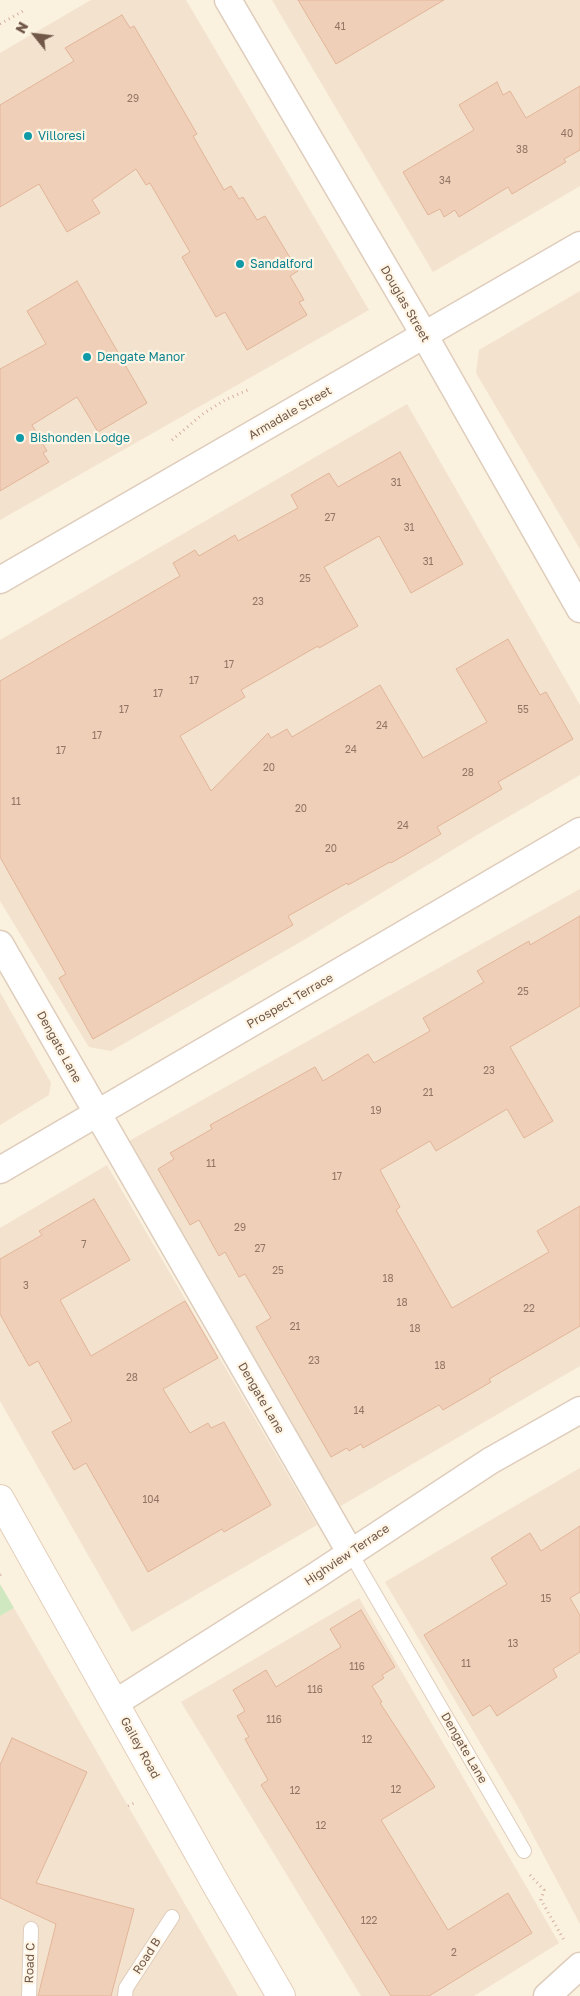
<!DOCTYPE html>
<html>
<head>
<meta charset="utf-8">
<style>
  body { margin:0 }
  #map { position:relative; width:580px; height:1996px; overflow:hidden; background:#fbf1df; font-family:"Golos Text",sans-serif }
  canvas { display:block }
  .north { position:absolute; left:10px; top:10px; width:50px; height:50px; -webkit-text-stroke:4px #fff5e5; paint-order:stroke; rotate:299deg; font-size:14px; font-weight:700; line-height:20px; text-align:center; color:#705748 }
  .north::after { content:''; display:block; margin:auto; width:18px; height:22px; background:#705748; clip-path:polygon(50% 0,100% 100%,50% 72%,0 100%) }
</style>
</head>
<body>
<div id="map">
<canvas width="580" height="1996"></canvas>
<div class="north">N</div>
</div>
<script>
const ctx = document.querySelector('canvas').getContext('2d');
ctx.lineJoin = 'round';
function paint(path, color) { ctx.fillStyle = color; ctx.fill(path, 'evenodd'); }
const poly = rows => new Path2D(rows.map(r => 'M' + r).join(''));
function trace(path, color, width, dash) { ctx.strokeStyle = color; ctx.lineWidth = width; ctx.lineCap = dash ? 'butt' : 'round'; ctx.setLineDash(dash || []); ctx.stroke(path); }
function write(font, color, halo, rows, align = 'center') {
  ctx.font = font + ' "Golos Text",sans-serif'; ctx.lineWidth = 4.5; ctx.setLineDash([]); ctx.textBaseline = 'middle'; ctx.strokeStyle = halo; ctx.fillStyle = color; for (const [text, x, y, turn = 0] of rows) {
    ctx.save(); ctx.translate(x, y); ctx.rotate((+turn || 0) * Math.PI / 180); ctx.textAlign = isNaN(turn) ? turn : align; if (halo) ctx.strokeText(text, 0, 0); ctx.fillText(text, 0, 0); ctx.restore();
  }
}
const residential = poly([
  [91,0,186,0,369,310,0,520,0,53],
  [272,0,580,0,580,186,433,272],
  [580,291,580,549,476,373,479,350],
  [407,404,580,705,580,775,477,835,302,941,111,1051,89,1047,0,901,0,640],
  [580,889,580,1366,339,1507,129,1141],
  [0,992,51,1083,49,1095,0,1125],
  [107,1165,317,1525,132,1632,0,1401,0,1228],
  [580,1468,580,1924,518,1807,385,1582],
  [359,1598,559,1943,474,1996,361,1996,181,1702],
  [14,1608,128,1806,238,1996,0,1996,0,1616]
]);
const green = poly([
  [0,1584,14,1608,0,1616]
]);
const building = poly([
  [298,0,444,0,336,64,298,0],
  [122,15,130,28,134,26,197,134,193,136,224,190,231,186,239,199,243,197,257,220,265,216,298,271,290,276,304,300,299,302,307,315,247,350,225,312,216,317,182,257,190,252,150,183,146,185,136,169,92,200,100,213,67,232,39,184,0,207,0,105,74,61,65,48,122,15],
  [497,82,503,95,510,91,526,118,580,86,580,150,564,159,566,162,512,194,508,187,459,217,455,210,444,217,440,209,428,215,403,172,474,130,459,105,497,82],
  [77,281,147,403,98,432,77,397,32,425,47,451,43,453,49,462,0,491,0,369,46,344,27,311,77,281],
  [400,452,463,564,411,593,379,536,324,567,358,626,319,648,318,646,241,690,245,697,180,736,211,791,268,733,271,738,287,729,292,737,380,685,423,758,487,722,456,669,508,639,540,695,546,692,573,739,498,782,502,789,437,827,441,834,391,863,390,862,348,885,347,883,288,916,293,925,93,1039,59,978,66,974,0,857,0,681,180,576,173,563,195,550,199,556,235,535,238,541,298,508,291,495,329,473,338,487,400,452],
  [580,916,580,1006,510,1047,553,1121,524,1138,507,1109,436,1151,430,1141,380,1170,400,1207,396,1210,452,1308,549,1252,537,1231,580,1206,580,1326,489,1379,491,1382,443,1410,439,1405,363,1448,361,1444,349,1451,347,1448,331,1457,256,1327,271,1318,245,1274,239,1277,225,1252,219,1256,199,1220,190,1225,158,1169,174,1159,170,1153,212,1129,210,1125,315,1067,323,1081,368,1054,374,1063,430,1031,423,1018,484,982,477,971,529,941,530,945,580,916],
  [94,1199,130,1260,60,1300,91,1356,185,1301,218,1358,163,1389,190,1433,208,1423,211,1428,224,1422,271,1505,224,1532,222,1529,148,1572,86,1463,74,1470,52,1432,72,1421,38,1361,29,1366,0,1314,0,1259,42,1235,39,1231,94,1199],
  [580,1526,580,1592,570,1598,580,1615,580,1652,553,1669,557,1677,497,1716,490,1705,473,1716,424,1635,507,1584,491,1558,530,1533,541,1551,580,1526],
  [361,1610,395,1667,382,1675,384,1678,372,1686,382,1702,380,1703,435,1787,381,1820,448,1930,508,1893,532,1933,429,1996,391,1996,261,1785,268,1780,245,1739,249,1737,237,1716,245,1711,233,1690,266,1670,276,1687,341,1647,330,1629,361,1610],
  [12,1738,87,1772,36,1883,134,1909,111,1996,38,1996,56,1924,0,1898,0,1765,12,1738]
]);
const path = poly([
  [0,24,25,10],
  [172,440,204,413,225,400,250,389],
  [0,1575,4,1572],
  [128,1806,136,1802],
  [530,1875,544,1890,541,1900,564,1940]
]);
const lane = poly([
  [350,1552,524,1851],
  [29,1996,31,1929],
  [125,1996,126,1988,172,1917]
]);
const street = poly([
  [228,0,415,319,580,609],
  [0,580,580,245],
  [0,944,350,1552],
  [0,1170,580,831],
  [115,1703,314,1577,490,1461,580,1410],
  [547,1996,580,1966]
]);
const secondary = poly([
  [0,1499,217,1886,281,1996]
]);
const markers = [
  [28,136,5,"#0f9aa8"],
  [240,264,5,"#0f9aa8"],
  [87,357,5,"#0f9aa8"],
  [20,438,5,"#0f9aa8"]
];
const numberNames = [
  ["41",340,27],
  ["29",133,99],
  ["40",567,134],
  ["38",522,150],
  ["34",445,181],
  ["31",396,483],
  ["27",330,518],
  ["31",409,528],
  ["31",428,562],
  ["25",305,579],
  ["23",258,602],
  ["17",229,665],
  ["17",194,681],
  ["17",158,694],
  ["17",124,710],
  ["55",523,710],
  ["24",382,726],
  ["17",97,736],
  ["24",351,750],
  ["17",61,751],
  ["20",269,768],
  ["28",468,773],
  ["11",16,802],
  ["20",301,809],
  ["24",403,826],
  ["20",331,849],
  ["25",523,992],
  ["23",489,1071],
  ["21",428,1093],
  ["19",376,1111],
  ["11",211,1164],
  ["17",337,1177],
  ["29",240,1228],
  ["7",84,1245],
  ["27",260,1249],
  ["25",278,1271],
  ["18",388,1279],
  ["3",26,1286],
  ["18",402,1303],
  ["22",529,1309],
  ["21",295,1327],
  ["18",415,1329],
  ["23",314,1361],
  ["18",440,1366],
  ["28",132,1378],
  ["14",359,1411],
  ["104",151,1500],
  ["15",546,1599],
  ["13",513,1644],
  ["11",466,1664],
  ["116",357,1667],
  ["116",315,1690],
  ["116",274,1720],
  ["12",367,1740],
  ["12",396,1790],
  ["12",295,1791],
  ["12",321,1826],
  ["122",369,1921],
  ["2",454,1953]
];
const cultureNames = [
  ["Villoresi",38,136],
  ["Sandalford",250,264],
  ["Dengate Manor",97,357],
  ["Bishonden Lodge",30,438]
];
const streetNames = [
  ["Douglas Street",405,304,60],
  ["Armadale Street",290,413,-30],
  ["Prospect Terrace",290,1001,-30],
  ["Dengate Lane",59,1047,61],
  ["Dengate Lane",261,1398,60],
  ["Highview Terrace",347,1555,-34],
  ["Gailey Road",140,1748,61],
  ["Dengate Lane",464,1748,60],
  ["Road B",147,1956,-57],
  ["Road C",30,1963,-88]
];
paint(residential, '#f2e2ce');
paint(green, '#cfe8bf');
paint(building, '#f0cfb8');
trace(building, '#e2b599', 1);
trace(lane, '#dfcdbc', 16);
trace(street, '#dfcdbc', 29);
trace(secondary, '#e3ceba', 30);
trace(path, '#d4b29c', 3, [1, 4]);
trace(lane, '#fff', 14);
trace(street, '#fff', 26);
trace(secondary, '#fff', 28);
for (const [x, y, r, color] of markers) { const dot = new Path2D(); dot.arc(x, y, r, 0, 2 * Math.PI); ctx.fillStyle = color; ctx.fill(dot); trace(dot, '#fff5e5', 2); }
write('10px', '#907564', null, numberNames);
write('12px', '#0d838f', '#fff5e5', cultureNames, 'left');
write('12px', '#705748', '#fff5e5', streetNames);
</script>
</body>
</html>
